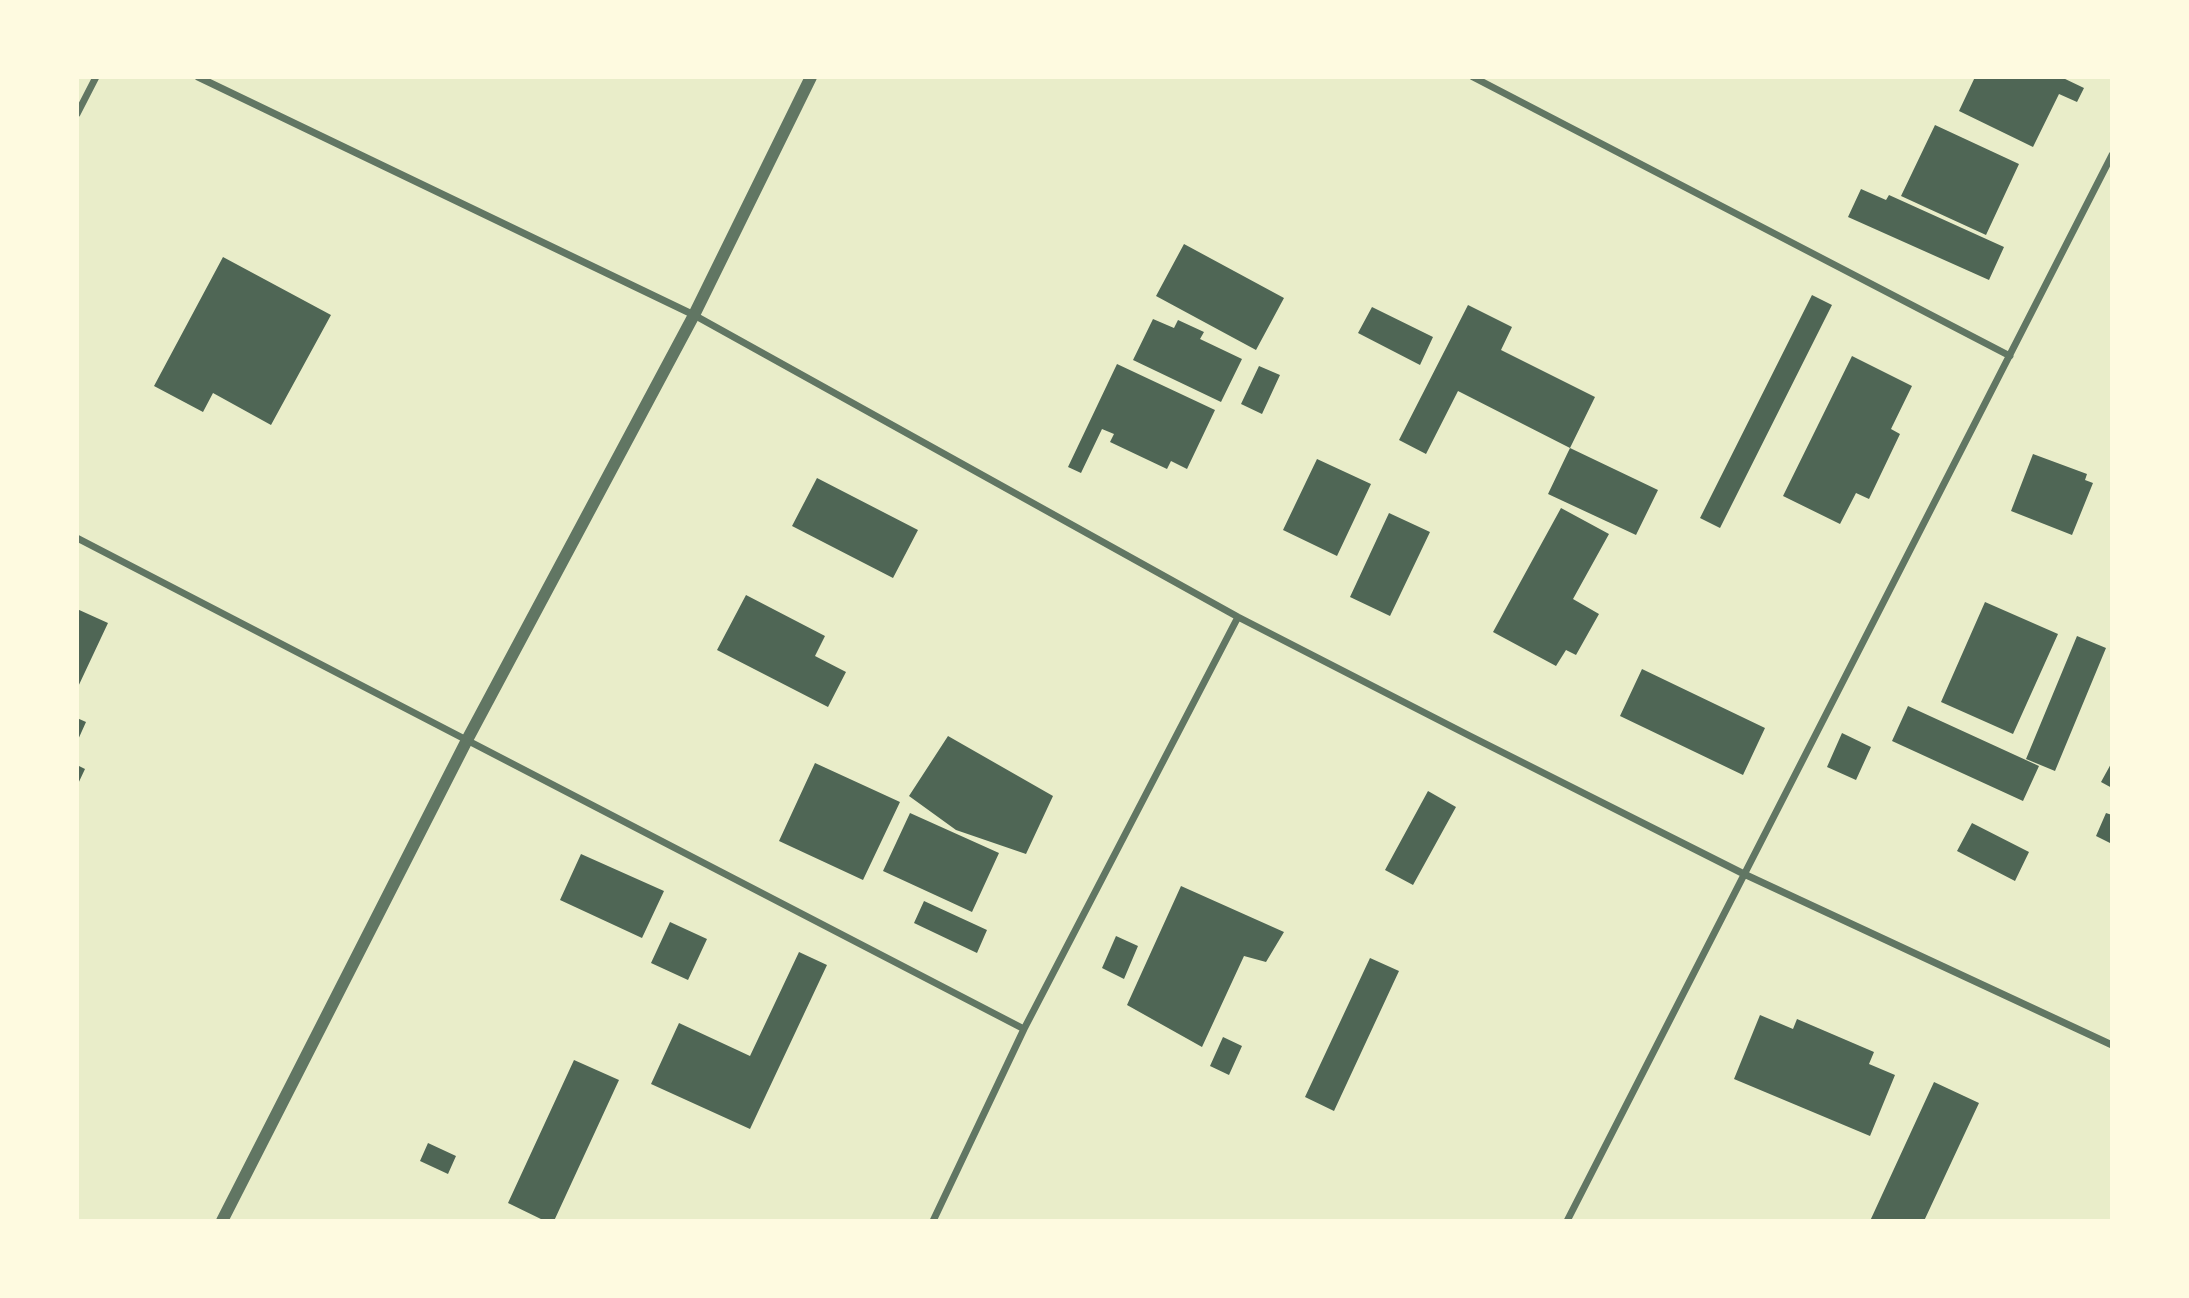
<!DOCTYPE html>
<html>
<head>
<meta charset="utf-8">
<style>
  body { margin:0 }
  #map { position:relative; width:2189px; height:1298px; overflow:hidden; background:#e9edc9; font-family:Barlow,sans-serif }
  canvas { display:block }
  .frame { position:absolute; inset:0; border:79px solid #fefae0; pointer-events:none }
</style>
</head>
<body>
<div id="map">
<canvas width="2189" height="1298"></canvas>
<div class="frame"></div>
</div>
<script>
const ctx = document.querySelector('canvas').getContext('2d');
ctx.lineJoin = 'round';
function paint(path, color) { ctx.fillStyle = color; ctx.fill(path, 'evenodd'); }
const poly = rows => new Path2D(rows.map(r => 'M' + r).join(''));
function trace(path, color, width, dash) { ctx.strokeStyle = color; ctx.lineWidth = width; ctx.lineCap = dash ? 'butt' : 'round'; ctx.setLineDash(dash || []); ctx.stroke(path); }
const building = poly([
  [1975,77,2061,77,2084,88,2077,102,2059,94,2033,147,1959,111],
  [1935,125,2019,164,1986,235,1901,196],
  [1861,189,1886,200,1889,195,2004,247,1989,280,1848,217],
  [1184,244,1284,298,1256,350,1156,296],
  [223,257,331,315,271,425,213,393,203,412,154,386],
  [1812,295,1832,305,1720,528,1700,518],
  [1468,305,1512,327,1501,350,1595,397,1570,448,1458,391,1426,454,1399,440],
  [1372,307,1433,337,1420,365,1358,333],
  [1153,319,1174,328,1178,320,1204,332,1200,339,1242,359,1221,402,1133,360],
  [1852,356,1912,386,1891,429,1900,434,1869,499,1856,493,1840,524,1783,496],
  [1117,364,1215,410,1187,469,1171,461,1167,469,1110,442,1114,434,1102,429,1081,473,1068,467],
  [1259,366,1280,375,1262,414,1241,404],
  [1570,448,1658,490,1636,535,1548,494],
  [2033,454,2087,474,2085,480,2093,483,2072,535,2011,511],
  [1317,459,1371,484,1337,556,1283,530],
  [817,478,918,530,893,578,792,526],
  [1561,508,1609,534,1573,599,1599,614,1576,655,1566,650,1556,666,1493,632],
  [1389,513,1430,532,1390,616,1350,597],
  [746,595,825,636,815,656,846,672,828,707,717,650],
  [1985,602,2058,634,2013,734,1941,702],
  [77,609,108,623,77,689],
  [2077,636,2106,648,2055,771,2026,759],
  [1642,669,1765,728,1743,775,1620,716],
  [1908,706,2039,766,2023,801,1892,741],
  [77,718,86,722,77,742],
  [1842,733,1871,747,1856,780,1827,767],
  [948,736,1053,796,1026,854,956,830,909,796],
  [2112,762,2112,788,2101,782],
  [815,763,900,802,863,880,779,841],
  [77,765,85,769,77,786],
  [1428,791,1456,807,1413,885,1385,870],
  [910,813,999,853,972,912,883,871],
  [2106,813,2112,815,2112,844,2096,836],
  [1972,823,2029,852,2015,881,1957,851],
  [581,854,664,891,642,938,560,900],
  [1181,886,1284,932,1266,962,1244,956,1202,1047,1127,1005],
  [924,901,987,930,977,953,914,923],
  [670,922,707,939,688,980,651,963],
  [1116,936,1138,946,1124,979,1102,968],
  [799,952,827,965,750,1129,651,1084,679,1023,750,1056],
  [1370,958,1399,971,1334,1111,1305,1097],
  [1760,1015,1793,1029,1797,1019,1874,1052,1869,1064,1895,1075,1870,1136,1734,1079],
  [1223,1037,1242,1046,1229,1075,1210,1066],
  [574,1060,619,1080,554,1221,545,1221,508,1203],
  [1934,1082,1979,1103,1924,1221,1870,1221],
  [428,1143,456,1156,448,1174,420,1161]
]);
const minor = poly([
  [198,77,694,315,1238,617,1470,736,1744,874,2112,1045],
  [1473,77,2010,356],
  [77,114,96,77],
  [77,538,1024,1029],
  [933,1221,1024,1029,1238,617],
  [1567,1221,2112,155]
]);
const tertiary = poly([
  [222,1221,467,740,694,315,811,77]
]);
paint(building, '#4f6655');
trace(minor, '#617663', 7);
trace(tertiary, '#617663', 12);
</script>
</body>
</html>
